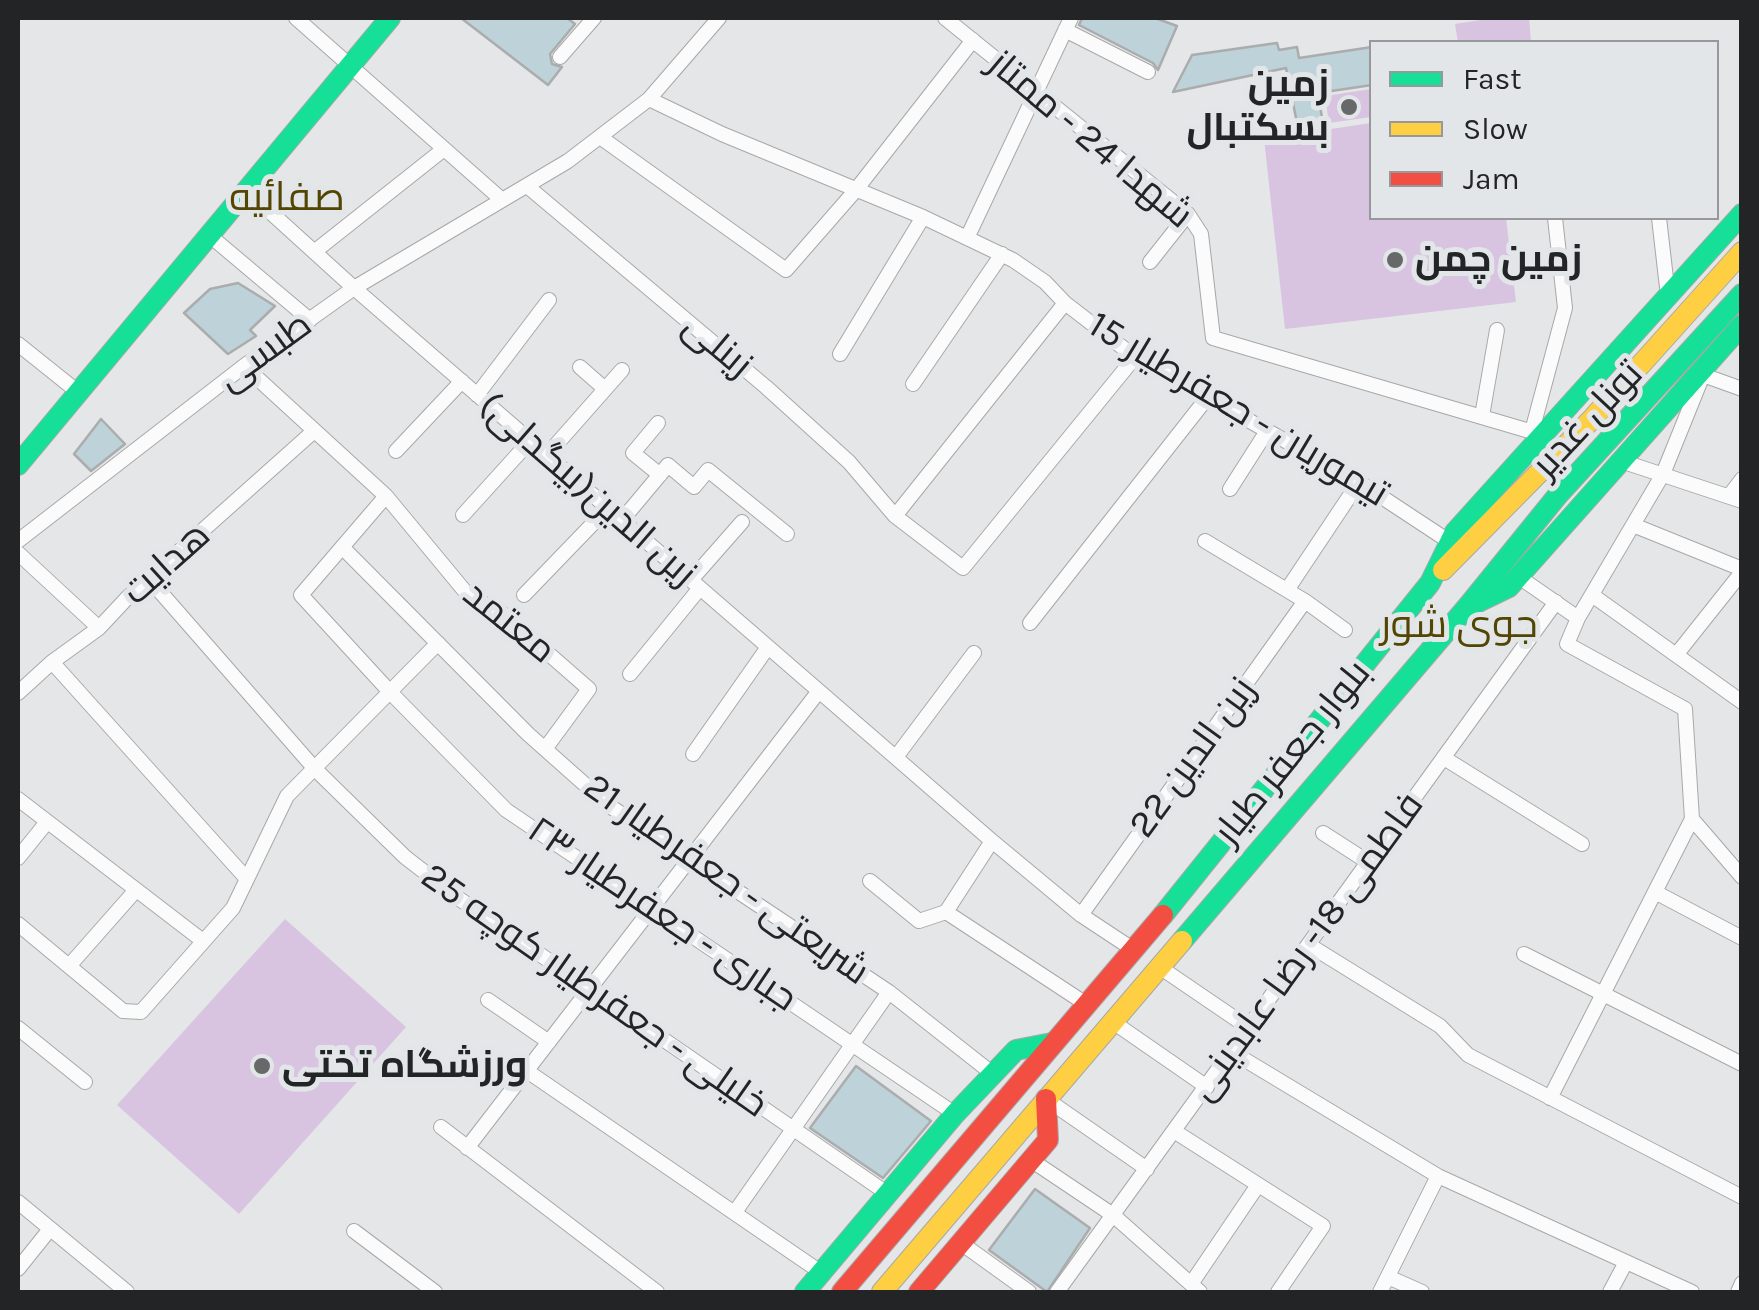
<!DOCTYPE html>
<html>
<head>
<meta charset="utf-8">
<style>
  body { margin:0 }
  #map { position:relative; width:1759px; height:1310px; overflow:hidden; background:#e4e6e8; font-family:Karla,sans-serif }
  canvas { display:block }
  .frame { position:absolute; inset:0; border:20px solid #232425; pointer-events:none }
  .legend { position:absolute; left:1369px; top:40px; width:350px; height:180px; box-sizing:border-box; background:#e3e6e9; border:2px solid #96989b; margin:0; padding:12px 18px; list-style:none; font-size:30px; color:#232425 }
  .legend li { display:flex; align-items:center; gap:20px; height:50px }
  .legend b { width:50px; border:2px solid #96989b }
</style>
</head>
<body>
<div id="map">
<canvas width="1759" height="1310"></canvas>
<div class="frame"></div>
<ul class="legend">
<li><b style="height:12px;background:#16e098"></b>Fast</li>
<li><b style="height:12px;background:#ffcf43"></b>Slow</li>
<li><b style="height:12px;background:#f24e42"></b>Jam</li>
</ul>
</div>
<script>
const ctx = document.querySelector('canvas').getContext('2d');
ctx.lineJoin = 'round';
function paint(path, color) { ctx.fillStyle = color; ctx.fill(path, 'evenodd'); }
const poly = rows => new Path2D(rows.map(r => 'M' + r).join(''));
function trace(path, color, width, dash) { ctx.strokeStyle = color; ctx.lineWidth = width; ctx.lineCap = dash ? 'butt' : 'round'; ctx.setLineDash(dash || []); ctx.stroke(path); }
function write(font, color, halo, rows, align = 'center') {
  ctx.font = font + ' Karla,Cairo,sans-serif'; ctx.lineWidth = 10; ctx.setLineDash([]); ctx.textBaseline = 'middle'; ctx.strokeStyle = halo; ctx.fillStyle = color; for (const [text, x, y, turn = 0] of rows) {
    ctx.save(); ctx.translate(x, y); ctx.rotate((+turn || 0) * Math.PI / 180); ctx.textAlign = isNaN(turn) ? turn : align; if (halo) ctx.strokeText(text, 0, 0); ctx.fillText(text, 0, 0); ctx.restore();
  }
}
const green = poly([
  [1493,18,1529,18,1531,42,1458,42,1455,24],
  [1371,89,1371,117,1329,123,1325,96],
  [1371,123,1372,218,1506,218,1516,302,1285,329,1264,139],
  [285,919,406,1027,239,1214,117,1105]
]);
const building = poly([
  [461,18,567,18,575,24,550,54,552,64,562,67,548,85,461,18],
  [1082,18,1155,18,1177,26,1158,70,1153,63,1079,25,1082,18],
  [1277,43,1279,50,1297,47,1299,58,1372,47,1372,85,1318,93,1323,124,1298,128,1286,68,1173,92,1192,55,1277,43],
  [238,283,275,306,250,330,256,336,228,354,184,313,210,289,238,283],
  [101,419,125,444,91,471,74,454,101,419],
  [856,1066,931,1121,883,1178,810,1128,856,1066],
  [1035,1189,1090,1228,1047,1292,989,1250,1035,1189]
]);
const street = poly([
  [296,18,501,199],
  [945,18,1188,214,1201,234,1213,338,1543,435],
  [1065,30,1148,72],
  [560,57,594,18],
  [649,99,722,134,923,217,1013,260,1045,282,1065,303,1135,357,1359,482,1450,542],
  [600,137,786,270,855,191,973,40],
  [527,186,766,387,849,462,895,516,963,568,1135,357],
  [246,190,354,288,992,841,1081,915,1134,950],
  [1659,218,1668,296],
  [209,235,310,320],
  [968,236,1071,18],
  [314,252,444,149],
  [1150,262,1188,214],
  [18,344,78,392],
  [840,354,923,217],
  [244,366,386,496,468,595,503,614,589,689,545,749],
  [580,367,605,389],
  [913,384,1002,254],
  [1742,389,1703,375,1663,474,1578,618,1567,644,1685,709,1692,819,1742,877],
  [477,395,549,300],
  [1482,416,1497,330],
  [658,423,633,453,660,475],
  [1532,431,1565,308,1555,218],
  [396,451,462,381],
  [547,455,622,370],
  [1621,461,1742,501],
  [1230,489,1267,431],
  [386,496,301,595,390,692,506,810,955,1114],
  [1729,496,1742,479],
  [463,515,530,441],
  [895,516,1065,303],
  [622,520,668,465,694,487,708,470,787,534],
  [1633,525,1742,569],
  [18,541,244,366,354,288,568,161,649,99,719,18],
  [1205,541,1305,601,1345,630],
  [342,547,528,734,608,805,889,992,993,1074],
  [18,553,99,628],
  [1519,577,1578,618],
  [149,579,315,769,405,857,458,898,888,1194],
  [691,580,742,522],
  [1287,590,1359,482],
  [524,595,608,508],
  [1592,595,1742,702],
  [1030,623,1207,398],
  [1676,655,1742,572],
  [52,662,246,878],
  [630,674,700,588],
  [18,693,52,662,99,628,128,597,314,431],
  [693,754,768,647],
  [896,757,974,653],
  [1444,758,1582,844],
  [18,799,203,941],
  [1323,833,1368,862],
  [18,858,47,822],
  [870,881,919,921,946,912,992,841],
  [1655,892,1742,938],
  [946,912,1086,1004],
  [1081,915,1305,601],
  [18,924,123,1011,141,1012,233,908,287,796,438,643],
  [1309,945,1440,1026,1468,1055,1742,1197],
  [1524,954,1742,1064],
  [69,966,136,890],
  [1161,968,1249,1028],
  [488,1000,549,1042],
  [1113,1022,1207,1087],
  [18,1028,85,1082],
  [1232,1052,1438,1176,1692,1292],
  [527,1071,822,1273],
  [1550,1098,1692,819],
  [1046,1099,1147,1169],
  [441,1127,657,1292],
  [1174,1131,1323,1226,1278,1292],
  [467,1148,819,691],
  [1031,1160,1113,1215,1200,1292],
  [18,1202,127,1292],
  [735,1212,889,992],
  [354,1231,435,1292],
  [961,1243,1029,1292],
  [18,1269,50,1229],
  [1388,1277,1422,1292],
  [1191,1284,1258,1185],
  [1057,1292,1556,602],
  [1380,1292,1438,1176],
  [1610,1292,1626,1262],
  [1738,1292,1742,1283]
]);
const fast = poly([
  [18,465,390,18],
  [1476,603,1509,587,1742,325],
  [1163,915,1430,583,1455,532,1742,214],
  [1182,941,1468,606,1558,495,1742,294],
  [805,1292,955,1114,1016,1050,1052,1043]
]);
const slow = poly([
  [1443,570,1591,420,1742,252],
  [882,1292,1182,941]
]);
const jam = poly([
  [842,1292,1163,915],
  [919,1292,1048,1140,1046,1099]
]);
const markers = [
  [1349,107,10,"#676869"],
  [1395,260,10,"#676869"],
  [262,1066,10,"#676869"]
];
const poiNames = [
  ["زمین",1329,85,"right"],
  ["بسکتبال",1329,129,"right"],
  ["زمین چمن",1415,260],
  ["ورزشگاه تختی",282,1066]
];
const streetNames = [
  ["شهدا 24 - ممتاز",1090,140,40],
  ["زینلی",717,346,40],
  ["طبسی",265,352,-36],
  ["تیموریان - جعفرطیار 15",1238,410,31],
  ["تونل غدیر",1588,420,-47],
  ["زین الدین(بیگدلی)",587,490,41],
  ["هدایت",167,564,-42],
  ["معتمد",509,623,39],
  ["بلوار جعفر طیار",1293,753,-51],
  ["زین الدین 22",1193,758,-54],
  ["شریعتی - جعفرطیار 21",726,880,35],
  ["جباری - جعفرطیار ۲۳",662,915,34],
  ["فاطمی 18- رضا عابدینی",1307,947,-54],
  ["خلیلی - جعفرطیار کوچه 25",594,991,35]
];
const neighbourhoodNames = [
  ["صفائیه",287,199],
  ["جوی شور",1459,626]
];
paint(green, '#d8c4e1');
paint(building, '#bed2d9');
trace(building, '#abacad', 2.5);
trace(street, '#a7a8a9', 16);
trace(fast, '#a7a8a9', 22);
trace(slow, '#a7a8a9', 22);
trace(jam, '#a7a8a9', 22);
trace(street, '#fbfbfc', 14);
trace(fast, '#16e098', 20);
trace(slow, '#ffcf43', 20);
trace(jam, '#f24e42', 20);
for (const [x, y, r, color] of markers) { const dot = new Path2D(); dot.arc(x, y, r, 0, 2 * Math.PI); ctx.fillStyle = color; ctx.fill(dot); trace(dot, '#e3e6e9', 4); }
write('bold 38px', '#232425', '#e3e6e9', poiNames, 'left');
write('38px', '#232425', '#e3e6e9', streetNames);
write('40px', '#534502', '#e3e6e9', neighbourhoodNames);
</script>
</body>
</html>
